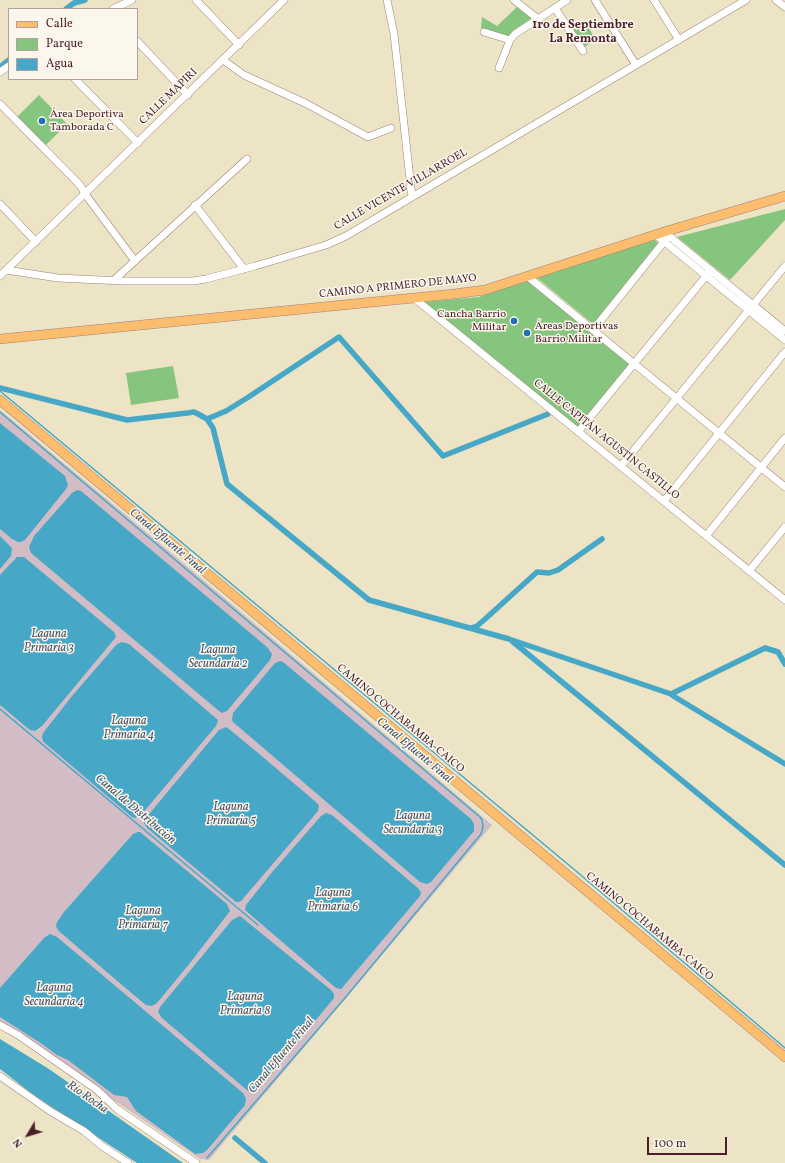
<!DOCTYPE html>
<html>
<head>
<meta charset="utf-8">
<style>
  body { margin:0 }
  #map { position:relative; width:785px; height:1163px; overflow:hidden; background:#ede4c5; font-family:Vollkorn,serif }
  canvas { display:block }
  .legend { position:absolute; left:8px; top:8px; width:130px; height:72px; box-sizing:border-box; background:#fbf7ec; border:1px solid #b4a19f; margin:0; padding:5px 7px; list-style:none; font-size:12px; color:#4a1f2b }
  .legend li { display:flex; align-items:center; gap:8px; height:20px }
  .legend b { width:20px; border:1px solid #b4a19f }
  .north { position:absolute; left:8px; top:1115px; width:40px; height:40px; -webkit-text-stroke:3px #fbf7ec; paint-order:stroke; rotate:232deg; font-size:11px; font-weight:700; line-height:16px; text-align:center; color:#4a1f2b }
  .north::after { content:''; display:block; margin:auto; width:14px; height:18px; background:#4a1f2b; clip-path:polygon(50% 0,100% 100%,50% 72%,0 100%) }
  .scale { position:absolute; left:647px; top:1137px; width:80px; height:18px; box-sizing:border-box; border:2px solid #4a1f2b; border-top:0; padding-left:5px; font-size:12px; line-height:14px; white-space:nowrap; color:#4a1f2b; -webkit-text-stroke:3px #fbf7ec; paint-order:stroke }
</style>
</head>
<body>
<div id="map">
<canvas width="785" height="1163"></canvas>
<ul class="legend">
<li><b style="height:5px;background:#fcbd6e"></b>Calle</li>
<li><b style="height:11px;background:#85c57d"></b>Parque</li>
<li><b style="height:11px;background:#47a7c6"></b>Agua</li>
</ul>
<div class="north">N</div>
<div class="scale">100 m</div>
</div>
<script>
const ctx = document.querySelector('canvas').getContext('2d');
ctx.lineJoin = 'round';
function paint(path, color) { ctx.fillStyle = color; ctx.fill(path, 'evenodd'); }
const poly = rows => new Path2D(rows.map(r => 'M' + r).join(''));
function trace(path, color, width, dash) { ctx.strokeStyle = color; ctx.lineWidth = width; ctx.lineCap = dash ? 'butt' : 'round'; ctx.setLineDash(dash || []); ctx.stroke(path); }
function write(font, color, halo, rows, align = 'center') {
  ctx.font = font + ' Vollkorn,serif'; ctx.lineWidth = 3; ctx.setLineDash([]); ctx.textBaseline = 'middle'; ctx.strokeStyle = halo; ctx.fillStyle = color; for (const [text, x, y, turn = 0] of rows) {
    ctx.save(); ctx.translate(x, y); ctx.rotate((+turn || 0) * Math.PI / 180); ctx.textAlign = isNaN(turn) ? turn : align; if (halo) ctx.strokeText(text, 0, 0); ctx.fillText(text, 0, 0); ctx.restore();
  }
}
const industrial = poly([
  [0,410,175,556,492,825,209,1160,200,1159,0,1022]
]);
const green = poly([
  [517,7,532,18,514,30,508,37,481,28,482,17,497,26],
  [585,22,596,40,584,47,573,30],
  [39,95,67,124,46,145,17,117],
  [785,209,785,220,730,280,677,237],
  [655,240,658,243,593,324,536,277],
  [526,279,629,364,578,427,424,302,479,297],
  [173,366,179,398,131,405,126,373]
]);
const water = poly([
  [0,423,65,476,68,485,66,489,25,540,21,542,18,542,12,539,0,529],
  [77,490,81,491,267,647,272,654,270,660,227,711,222,713,219,711,31,553,29,547,34,536,72,493],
  [0,536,12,548,11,556,0,569],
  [17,557,24,557,114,632,116,637,42,726,35,731,30,730,0,705,0,575],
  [122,642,129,644,218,720,216,726,141,815,135,818,132,817,46,744,43,741,42,737,43,733,72,696,117,644],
  [280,661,283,662,471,819,474,824,474,831,431,882,427,884,420,882,233,722,232,720,233,713,275,663],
  [226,727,229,729,257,752,317,803,319,806,318,811,241,901,238,902,236,902,147,828,144,823,145,819,219,730],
  [326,813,332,815,419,889,421,893,420,896,341,989,336,988,245,910,246,905,273,871,321,816],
  [138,832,140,832,227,904,230,911,190,963,157,1003,152,1006,146,1005,122,985,61,933,58,930,56,926,57,922,64,912,133,834],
  [240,916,331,990,334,994,334,998,257,1091,253,1092,248,1091,162,1018,158,1012,160,1007,232,920],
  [50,934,57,937,243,1093,246,1099,245,1105,207,1150,203,1153,195,1154,136,1111,127,1097,114,1095,68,1060,57,1055,42,1044,0,1017,0,988,44,938],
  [0,1039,49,1069,183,1163,137,1163,35,1096,0,1069]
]);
const stream = poly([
  [0,391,576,871,785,1048],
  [0,412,480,817,482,820,483,827,481,834,345,998,207,1158],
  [0,709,258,925]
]);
const canal = poly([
  [66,9,74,3,85,0],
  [0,67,9,60],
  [0,388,127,420,187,413,194,412,200,415,207,419,213,428,227,484,369,600,509,639,671,694,675,697,785,764],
  [207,419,226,411,247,398,339,337,443,456,548,414],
  [471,628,477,626,484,620,537,572,549,573,558,570,602,539],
  [512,641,785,865],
  [671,694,765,648,778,652,785,664],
  [235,1138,265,1163]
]);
const minor = poly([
  [196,0,239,45],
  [387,0,394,34,412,197],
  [514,0,538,19],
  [595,0,636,65],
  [654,0,679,40],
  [776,0,785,7],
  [555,8,583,51],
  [113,9,132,0],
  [484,32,510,40],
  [137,41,188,95],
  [223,60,244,75,307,104,368,137,391,128],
  [499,68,510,40,515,34,567,0],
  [0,72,9,66],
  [75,79,138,143],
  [0,104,80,185,85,194,135,261],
  [0,204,36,242],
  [195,205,244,269],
  [667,231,669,236,785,331],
  [656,235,785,340],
  [6,270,58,278,123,281,193,281,206,279,255,266,326,245,346,236,746,0],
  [0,276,284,0],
  [527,276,785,487],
  [114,280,247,159],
  [414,298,785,600],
  [593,330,667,238],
  [578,432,711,270],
  [621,466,785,266],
  [664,501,785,352],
  [706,536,785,438],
  [749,571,785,527],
  [0,1025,18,1035,97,1090,117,1109,196,1163],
  [0,1076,50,1111,84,1131,102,1146,128,1163]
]);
const major = poly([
  [0,339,454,294,485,290,667,231,785,196],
  [0,400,785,1057]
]);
const markers = [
  [42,121,4,"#1f6fb2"],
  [514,321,4,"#1f6fb2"],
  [527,333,4,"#1f6fb2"]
];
const streetNames = [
  ["CALLE MAPIRI",169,97,-44],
  ["CALLE VICENTE VILLARROEL",401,190,-30],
  ["CAMINO A PRIMERO DE MAYO",398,287,-6],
  ["CALLE CAPITÁN AGUSTÍN CASTILLO",606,440,39],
  ["CAMINO COCHABAMBA-CAICO",400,719,40],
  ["CAMINO COCHABAMBA-CAICO",649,927,40]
];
const poiNames = [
  ["Área Deportiva",50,115],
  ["Tamborada C",50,128],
  ["Cancha Barrio",506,315,"right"],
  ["Militar",506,328,"right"],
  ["Áreas Deportivas",535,327],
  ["Barrio Militar",535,340]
];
const neighbourhoodNames = [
  ["1ro de Septiembre",583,26],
  ["La Remonta",583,40]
];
const waterNames = [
  ["Canal Efluente Final",167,542,40],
  ["Laguna",49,635],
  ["Primaria 3",49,649],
  ["Laguna",218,651],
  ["Secundaria 2",218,665],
  ["Laguna",129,722],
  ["Primaria 4",129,736],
  ["Canal Efluente Final",414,751,40],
  ["Laguna",231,808],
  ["Primaria 5",231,822],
  ["Canal de Distribución",135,810,40],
  ["Laguna",413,817],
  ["Secundaria 3",413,831],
  ["Laguna",333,894],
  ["Primaria 6",333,908],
  ["Laguna",143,912],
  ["Primaria 7",143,926],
  ["Laguna",54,989],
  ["Secundaria 4",54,1003],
  ["Laguna",245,998],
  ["Primaria 8",245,1012],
  ["Canal Efluente Final",282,1056,-50],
  ["Río Rocha",87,1098,35]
];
paint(industrial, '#d2bdc6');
paint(green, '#85c57d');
paint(water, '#47a7c6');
trace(stream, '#47a7c6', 1.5);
trace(canal, '#47a7c6', 5.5);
trace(minor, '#9c8278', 8);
trace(major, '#9c8278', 10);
trace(minor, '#fff', 7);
trace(major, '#fcbd6e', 9);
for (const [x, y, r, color] of markers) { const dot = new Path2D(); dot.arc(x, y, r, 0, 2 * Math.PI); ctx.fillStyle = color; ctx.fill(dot); trace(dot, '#fbf7ec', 1.5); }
write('11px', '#4a1f2b', '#fbf7ec', streetNames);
write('11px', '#4a1f2b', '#fbf7ec', poiNames, 'left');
write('bold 12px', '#4a1f2b', '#fbf7ec', neighbourhoodNames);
write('italic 12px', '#495569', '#fbf7ec', waterNames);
</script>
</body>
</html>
